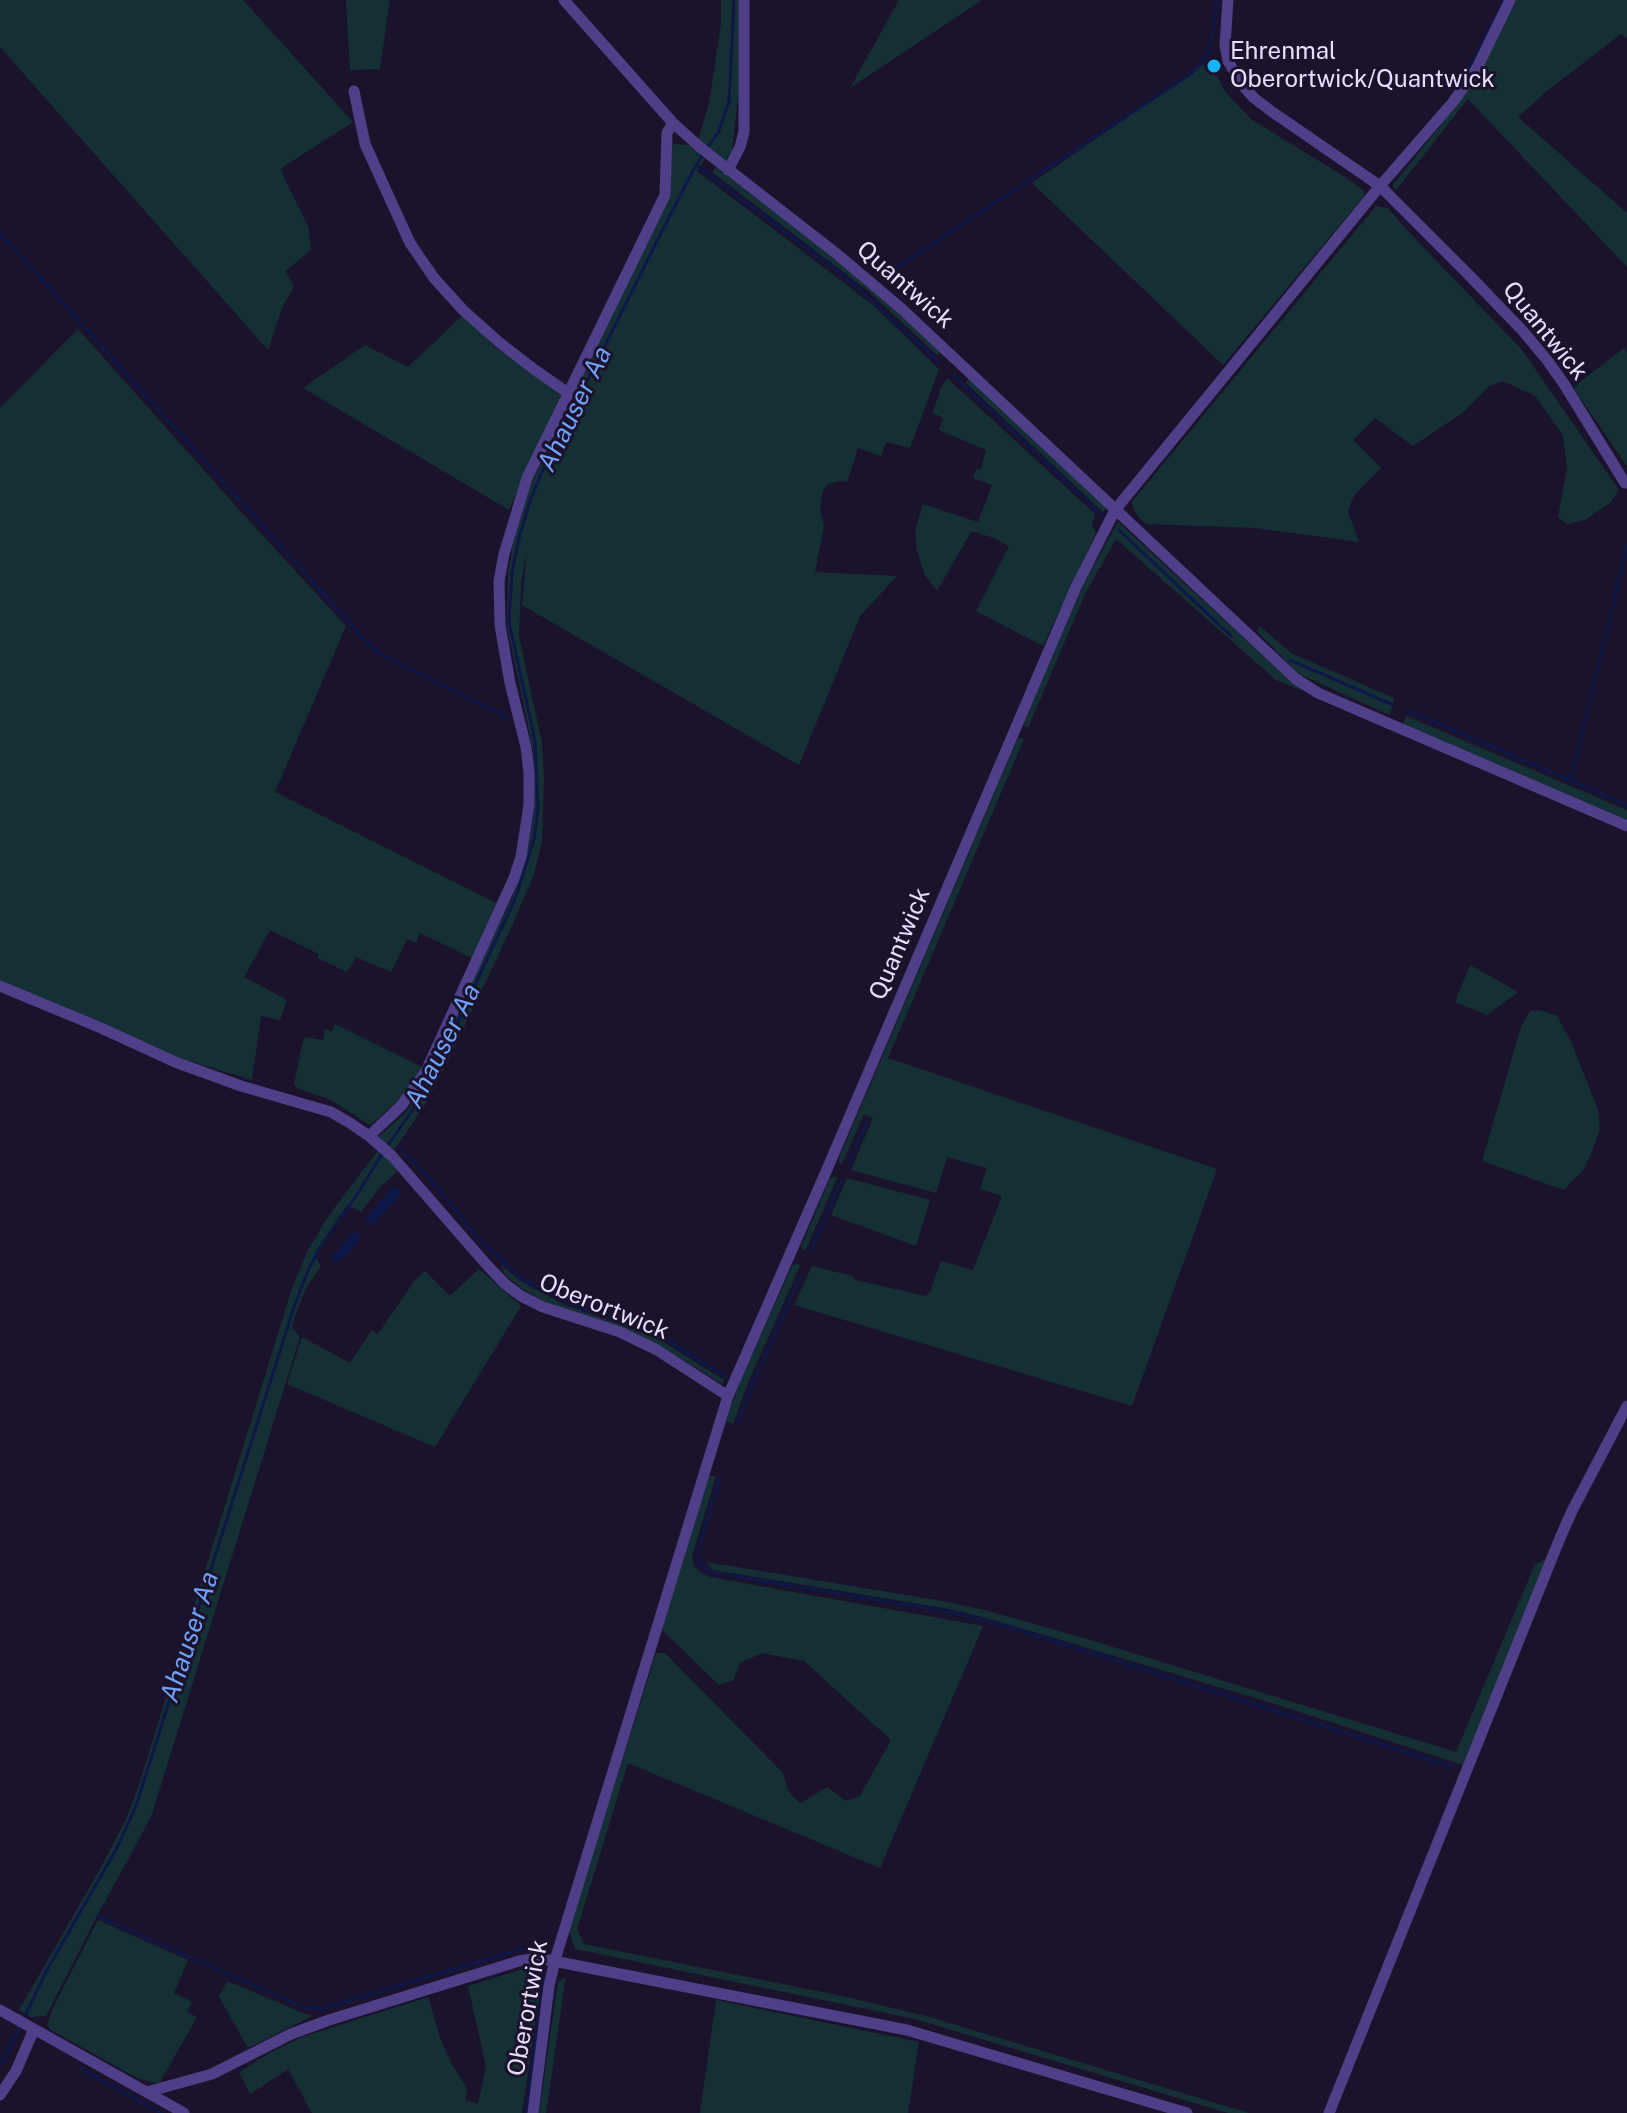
<!DOCTYPE html>
<html>
<head>
<meta charset="utf-8">
<style>
  body { margin:0 }
  canvas { display:block; background:#1b122b }
</style>
</head>
<body>
<canvas width="1627" height="2113"></canvas>
<script>
const ctx = document.querySelector('canvas').getContext('2d');
ctx.lineJoin = 'round';
function paint(path, color) { ctx.fillStyle = color; ctx.fill(path, 'evenodd'); }
const poly = rows => new Path2D(rows.map(r => 'M' + r).join(''));
function trace(path, color, width, dash) { ctx.strokeStyle = color; ctx.lineWidth = width; ctx.lineCap = dash ? 'butt' : 'round'; ctx.setLineDash(dash || []); ctx.stroke(path); }
function write(font, color, halo, rows, align = 'center') {
  ctx.font = font + ' "Public Sans",sans-serif'; ctx.lineWidth = 6; ctx.setLineDash([]); ctx.textBaseline = 'middle'; ctx.strokeStyle = halo; ctx.fillStyle = color; for (const [text, x, y, turn = 0] of rows) {
    ctx.save(); ctx.translate(x, y); ctx.rotate((+turn || 0) * Math.PI / 180); ctx.textAlign = isNaN(turn) ? turn : align; if (halo) ctx.strokeText(text, 0, 0); ctx.fillText(text, 0, 0); ctx.restore();
  }
}
const green = poly([
  [0,0,243,0,353,122,280,169,309,228,311,250,285,271,294,286,282,308,268,350,0,47],
  [346,0,390,0,380,69,350,70],
  [721,0,738,0,739,88,732,150,724,163,698,141,709,103,721,24],
  [899,0,982,0,850,88],
  [1514,0,1627,0,1627,38,1621,34,1548,90,1518,117,1627,213,1627,267,1468,99,1396,190,1392,186,1460,101],
  [1203,65,1216,73,1225,92,1251,119,1348,179,1364,191,1364,196,1223,365,1032,183],
  [672,144,690,145,705,159,697,171,874,306,939,369,910,448,886,442,881,456,858,448,847,482,838,481,827,485,822,493,820,508,824,526,815,572,897,576,860,616,799,765,522,605,527,550,521,583,519,637,542,743,544,777,542,842,534,874,512,926,447,1063,425,1105,392,1153,376,1139,405,1113,421,1090,513,896,529,845,535,806,533,749,507,627,508,574,514,538,531,484,570,405,579,409,580,400,570,395,667,195],
  [716,167,850,269,943,352,937,355,867,290,712,172],
  [1376,206,1388,208,1405,228,1522,350,1619,490,1610,503,1585,520,1567,524,1558,517,1567,469,1563,435,1535,396,1503,381,1489,386,1465,411,1413,446,1375,418,1353,440,1381,468,1353,497,1348,512,1359,542,1256,528,1146,524,1137,515,1131,503],
  [463,315,496,348,561,394,509,510,303,388,365,345,408,367],
  [78,329,243,514,346,626,275,792,496,903,472,958,420,933,416,943,407,939,391,972,356,957,347,972,318,958,319,954,270,930,244,977,287,1000,280,1020,261,1016,252,1080,172,1056,0,983,0,408],
  [1624,348,1627,353,1627,466,1574,389,1580,382],
  [947,378,1095,514,1092,525,1096,533,1043,646,976,611,1009,546,994,538,975,532,971,532,937,591,925,575,917,551,915,531,923,504,978,522,992,485,973,478,976,469,981,470,986,450,939,430,943,418,933,413,940,390],
  [969,378,1107,508,1103,512,966,383],
  [1118,522,1283,674,1304,691,1276,680,1116,539,1085,594,1028,728,1023,725,1084,583],
  [1260,626,1291,653,1394,698,1390,715,1299,674,1257,631],
  [1406,716,1627,810,1627,820,1403,724],
  [1018,738,1024,739,888,1058,1217,1169,1132,1406,794,1305,812,1266,852,1276,855,1280,926,1296,930,1292,941,1261,973,1270,1002,1196,980,1189,987,1168,947,1157,936,1193,851,1170,873,1118,864,1114,842,1164,839,1163,839,1158],
  [1470,965,1518,992,1487,1015,1455,1002],
  [1539,1010,1557,1016,1572,1044,1598,1110,1600,1128,1592,1152,1583,1170,1564,1190,1482,1161,1521,1027,1530,1011],
  [335,1024,422,1067,397,1102,370,1125,331,1100,297,1088,294,1084,304,1037,323,1040,325,1029,332,1031],
  [379,1149,398,1171,380,1187,361,1212,347,1205,314,1254,321,1266,305,1290,294,1319,292,1328,300,1337,151,1817,96,1918,46,2016,32,2017,19,2010,101,1867,125,1821,138,1788,292,1288,307,1252,329,1215],
  [838,1176,805,1251,801,1247,830,1178],
  [847,1178,930,1200,916,1246,831,1215],
  [797,1263,800,1266,747,1385,733,1424,726,1421,740,1382,792,1266],
  [502,1266,522,1282,565,1305,633,1329,665,1343,724,1380,723,1383,722,1384,664,1348,550,1304,524,1290,505,1275],
  [479,1269,521,1306,435,1447,287,1384,302,1337,350,1363,372,1330,378,1334,415,1280,425,1271,450,1296],
  [709,1476,716,1476,692,1556,694,1567,702,1573,710,1577,983,1626,880,1868,628,1763,577,1929,584,1944,842,1996,926,2016,1249,2113,1228,2113,915,2019,575,1949,569,1930,656,1653,665,1653,783,1773,787,1788,793,1797,801,1803,827,1787,846,1801,860,1796,891,1740,804,1661,762,1653,740,1663,733,1680,719,1685,661,1629],
  [1547,1559,1463,1765,1275,1704,994,1620,950,1609,713,1570,706,1562,937,1600,984,1610,1087,1639,1456,1752,1535,1564],
  [98,1920,188,1960,174,1993,192,2002,187,2012,197,2017,159,2084,137,2078,51,2030,47,2025,53,2008],
  [526,1968,535,1972,541,1984,522,2113,312,2113,288,2069,250,2094,239,2072,275,2050,302,2037,428,1997,440,2038,450,2061,467,2088,465,2100,478,2104,486,2066,468,1986],
  [566,1976,546,2113,539,2113,558,1982],
  [227,1981,301,2012,312,2016,248,2048,219,1997],
  [716,2000,919,2042,908,2113,700,2113]
]);
const water = poly([
  [394,1186,400,1190,401,1194,373,1225,369,1224,366,1218],
  [352,1233,357,1233,360,1237,357,1243,344,1257,338,1262,333,1261,332,1257]
]);
const stream = poly([
  [1458,83,1475,57,1504,0],
  [708,147,718,133,729,102,734,0],
  [696,165,849,280,940,363],
  [0,233,366,641,382,655,509,718],
  [882,277,1192,73,1205,58,1212,39,1217,0],
  [953,375,1102,515],
  [1119,530,1231,636],
  [1290,660,1391,704],
  [1407,710,1627,805],
  [1571,781,1627,545],
  [386,1148,416,1105,456,1026,516,897,534,839,538,809,535,741,509,622,512,572,519,538,531,498,542,472,659,237,696,165,704,153],
  [400,1148,433,1182,477,1237,520,1277,554,1297,583,1309,632,1324,664,1338,726,1377],
  [849,1164,867,1121],
  [811,1250,842,1180],
  [738,1424,749,1393,800,1277],
  [720,1478,699,1547,698,1558,702,1567,715,1573,951,1612,1009,1627,1453,1767],
  [97,1916,305,2008,320,2009,525,1948,544,1948],
  [24,2018,47,1970,117,1848,136,1806,294,1307,309,1268,323,1243,358,1193,382,1154],
  [0,2065,21,2025],
  [81,2069,161,2113],
  [526,2113,544,1980,541,1972,534,1966]
]);
const minor = poly([
  [564,0,673,123,701,148,837,254,903,310,1296,679,1318,693,1627,826],
  [1228,0,1225,46,1228,61,1243,86,1254,98,1271,111,1380,186,1466,272,1522,330,1547,360,1564,384,1625,483],
  [354,91,365,144,410,243,434,278,463,310,500,343,535,370,568,393],
  [728,170,740,147,744,132,744,0],
  [0,986,101,1028,175,1062,241,1086,331,1112,350,1123,369,1136,392,1156,486,1264,505,1284,521,1296,543,1307,620,1332,657,1350,728,1396],
  [369,1136,401,1106,426,1071,514,878,521,857,529,805,529,773,526,747,510,683,500,625,499,581,504,554,527,478,665,195,667,133,673,123],
  [0,2010,184,2113],
  [147,2092,212,2074,291,2034,329,2020,519,1961,538,1958,907,2030,1187,2113],
  [0,2095,16,2071,34,2029],
  [533,2113,549,1986,555,1960,728,1396,828,1167,1076,587,1115,510,1380,186,1453,102,1477,68,1510,0],
  [1329,2113,1560,1538,1572,1511,1627,1406]
]);
const markers = [
  [1214,66,8,"#11b5f6"]
];
const poiNames = [
  ["Ehrenmal",1230,52],
  ["Oberortwick/Quantwick",1230,80]
];
const streetNames = [
  ["Quantwick",905,285,41],
  ["Quantwick",1545,331,51],
  ["Quantwick",900,944,-67],
  ["Oberortwick",604,1307,22],
  ["Oberortwick",528,2008,-80]
];
const waterNames = [
  ["Ahauser Aa",575,409,-64],
  ["Ahauser Aa",443,1046,-63],
  ["Ahauser Aa",190,1637,-72]
];
paint(green, '#153034');
paint(water, '#0d1848');
trace(stream, '#0d1848', 3);
trace(minor, '#4f3f88', 11);
for (const [x, y, r, color] of markers) { const dot = new Path2D(); dot.arc(x, y, r, 0, 2 * Math.PI); ctx.fillStyle = color; ctx.fill(dot); trace(dot, '#1b122b', 3); }
write('24px', '#e7ddfe', '#1b122b', poiNames, 'left');
write('24px', '#e7ddfe', '#1b122b', streetNames);
write('italic 26px', '#70a1f9', '#1b122b', waterNames);
</script>
</body>
</html>
